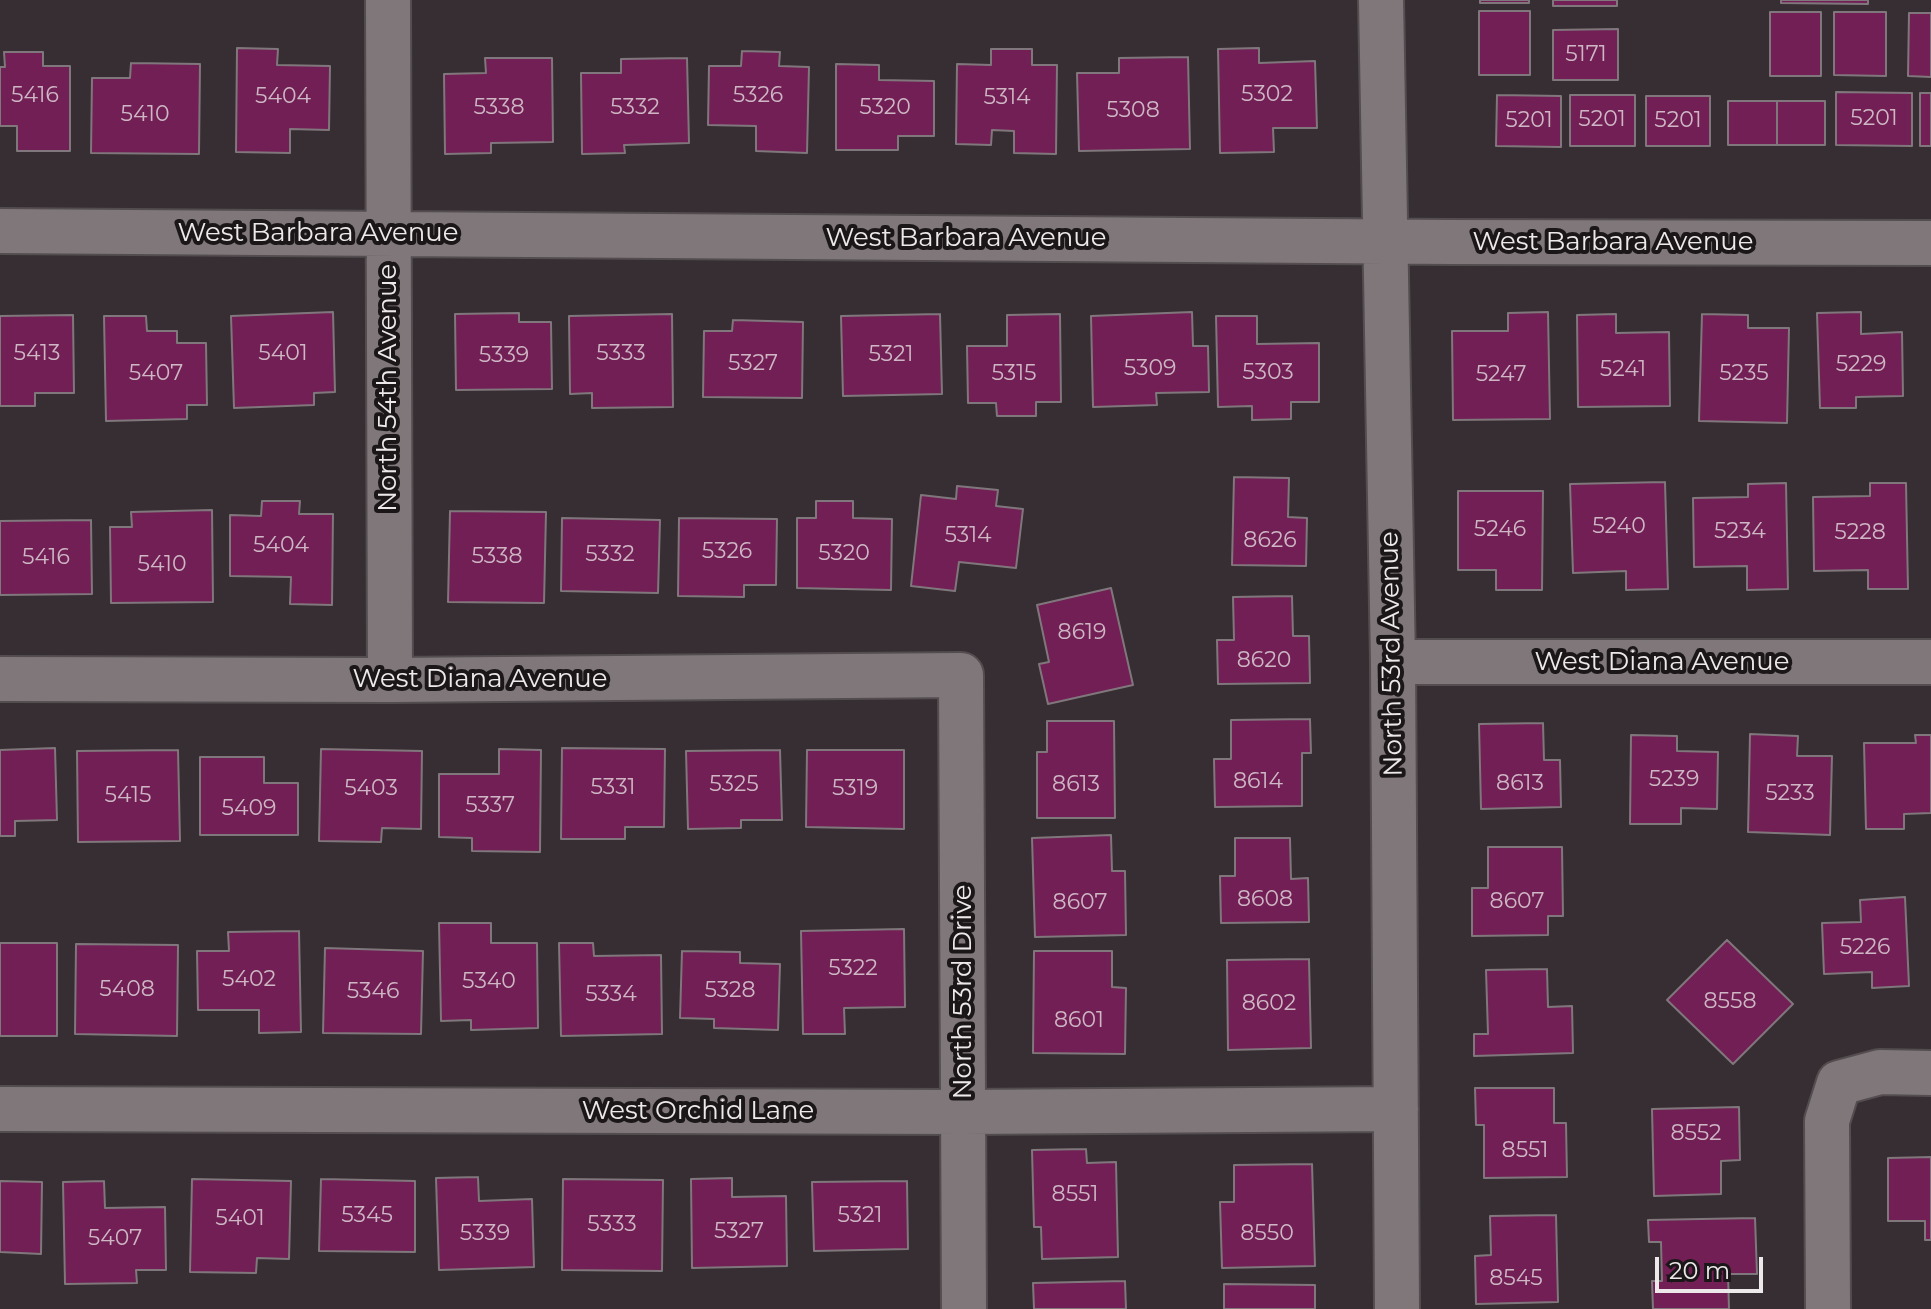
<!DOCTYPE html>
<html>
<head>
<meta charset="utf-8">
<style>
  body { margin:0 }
  #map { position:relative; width:1931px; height:1309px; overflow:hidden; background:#362e32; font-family:Montserrat,sans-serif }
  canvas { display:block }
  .scale { position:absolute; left:1655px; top:1257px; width:108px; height:36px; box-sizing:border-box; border:4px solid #ede8ea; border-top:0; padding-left:10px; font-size:24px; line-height:28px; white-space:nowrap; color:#ede8ea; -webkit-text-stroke:6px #1b1719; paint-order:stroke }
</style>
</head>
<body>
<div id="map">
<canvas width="1931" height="1309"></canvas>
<div class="scale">20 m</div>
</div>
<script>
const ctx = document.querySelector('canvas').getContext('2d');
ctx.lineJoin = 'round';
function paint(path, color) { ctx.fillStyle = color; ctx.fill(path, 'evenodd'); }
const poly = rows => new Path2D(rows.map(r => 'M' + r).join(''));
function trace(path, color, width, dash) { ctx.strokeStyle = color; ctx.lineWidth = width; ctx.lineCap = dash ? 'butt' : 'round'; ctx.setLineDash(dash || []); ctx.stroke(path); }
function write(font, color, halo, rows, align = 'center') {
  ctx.font = font + ' Montserrat,sans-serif'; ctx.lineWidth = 8; ctx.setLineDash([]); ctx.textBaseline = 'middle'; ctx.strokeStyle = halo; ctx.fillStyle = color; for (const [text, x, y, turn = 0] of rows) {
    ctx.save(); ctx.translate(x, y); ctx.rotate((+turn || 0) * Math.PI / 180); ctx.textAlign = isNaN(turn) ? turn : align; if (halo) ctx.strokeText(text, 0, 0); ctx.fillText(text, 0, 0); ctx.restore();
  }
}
const building = poly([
  [1480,0,1529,0,1529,3,1480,3,1480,0],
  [1553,0,1617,0,1617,6,1553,6,1553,0],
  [1781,0,1868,0,1868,4,1781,3,1781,0],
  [1479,11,1530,11,1530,75,1479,75,1479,11],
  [1770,12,1821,12,1821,76,1770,76,1770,12],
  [1834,12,1886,12,1886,76,1834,75,1834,12],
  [1909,13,1931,13,1931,77,1908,76,1909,13],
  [1618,29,1618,80,1553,80,1553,30,1618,29],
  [237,48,278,49,277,65,330,66,329,130,290,129,290,153,236,152,237,48],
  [1259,48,1259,63,1315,61,1317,128,1273,128,1274,152,1220,153,1218,49,1259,48],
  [991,49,1032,49,1032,65,1057,65,1056,154,1014,153,1014,131,992,130,991,145,956,144,957,64,991,65,991,49],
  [742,51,780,52,779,66,809,67,807,153,756,151,756,126,708,125,709,66,741,66,742,51],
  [4,52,43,52,43,66,70,66,70,151,17,151,17,126,0,126,0,67,5,67,4,52],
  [1188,57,1190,149,1079,151,1077,73,1119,73,1119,58,1188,57],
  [485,58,552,58,553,142,491,143,491,153,445,154,444,74,486,73,485,58],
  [687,58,689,143,624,145,625,153,582,154,581,73,621,73,621,59,687,58],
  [131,63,200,64,199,154,91,153,92,78,130,78,131,63],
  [836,64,879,65,879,80,934,81,934,136,898,136,898,150,836,150,836,64],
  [1836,92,1912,93,1912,146,1836,145,1836,92],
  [1920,93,1931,93,1931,146,1920,146,1920,93],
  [1497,95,1561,96,1561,147,1496,146,1497,95],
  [1570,95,1635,95,1635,146,1570,146,1570,95],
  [1646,96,1710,96,1710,146,1646,146,1646,96],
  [1728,101,1777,101,1777,145,1728,145,1728,101],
  [1777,101,1825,101,1825,145,1777,145,1777,101],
  [333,312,335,392,314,393,314,405,234,408,231,316,333,312],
  [1192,312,1193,346,1208,346,1209,392,1156,393,1157,405,1093,407,1091,316,1192,312],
  [1548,312,1550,419,1453,420,1452,331,1508,331,1508,313,1548,312],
  [1861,312,1861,334,1902,332,1903,396,1856,397,1856,408,1820,408,1817,313,1861,312],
  [519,313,519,322,551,322,552,389,456,390,455,314,519,313],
  [672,314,673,407,592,408,592,393,570,394,569,316,672,314],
  [940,314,942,394,843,396,841,316,940,314],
  [1060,314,1061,402,1036,402,1036,416,997,416,996,403,968,403,967,346,1007,346,1007,315,1060,314],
  [1616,314,1616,333,1669,332,1670,406,1578,407,1577,315,1616,314],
  [1702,314,1748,315,1748,328,1789,328,1787,423,1699,421,1702,314],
  [73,315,74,393,35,393,35,406,0,406,0,316,73,315],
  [104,316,146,316,147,331,177,331,177,343,206,343,207,405,187,405,187,419,106,421,104,316],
  [1216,316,1257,316,1257,344,1319,343,1319,402,1291,402,1291,419,1252,420,1252,406,1218,407,1216,316],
  [733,320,803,322,802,398,703,397,704,331,732,331,733,320],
  [1234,477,1289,478,1288,517,1307,518,1306,566,1232,565,1234,477],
  [1665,482,1668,589,1626,590,1626,571,1573,573,1570,484,1665,482],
  [1786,483,1788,589,1747,590,1747,566,1694,567,1693,498,1748,497,1748,484,1786,483],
  [1870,483,1906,483,1908,589,1868,589,1868,570,1814,571,1813,497,1870,496,1870,483],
  [957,486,998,490,996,506,1023,509,1016,568,959,562,955,591,911,586,921,495,956,499,957,486],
  [1458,491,1543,491,1542,590,1496,590,1496,570,1458,570,1458,491],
  [262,501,300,501,299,514,333,514,332,605,290,604,291,577,230,576,230,515,261,516,262,501],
  [816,501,853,501,853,518,892,519,891,590,797,588,797,518,816,518,816,501],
  [212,510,213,602,111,603,110,527,132,527,131,512,212,510],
  [450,511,546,512,544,603,448,602,450,511],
  [562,518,660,520,658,593,561,591,562,518],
  [679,518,777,519,776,585,744,585,744,597,678,596,679,518],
  [91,520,92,594,0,595,0,521,91,520],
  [1111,588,1133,685,1048,704,1039,664,1049,662,1037,605,1111,588],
  [1292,596,1293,636,1309,636,1310,683,1218,684,1217,640,1234,640,1233,597,1292,596],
  [1310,719,1311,753,1302,753,1302,806,1215,807,1214,759,1231,759,1231,720,1310,719],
  [1047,721,1114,721,1115,818,1037,818,1037,752,1047,752,1047,721],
  [1543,723,1544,760,1560,760,1561,807,1481,809,1479,724,1543,723],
  [1750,734,1798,736,1797,756,1832,756,1830,835,1748,832,1750,734],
  [1631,735,1677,736,1677,751,1718,752,1717,809,1681,808,1681,824,1630,824,1631,735],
  [1915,735,1931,735,1931,813,1904,814,1904,829,1866,829,1864,743,1916,743,1915,735],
  [55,748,57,820,15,821,15,836,0,836,0,750,55,748],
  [562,748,665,749,664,827,625,827,625,839,561,839,562,748],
  [321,749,422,751,421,829,382,828,381,842,319,841,321,749],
  [499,749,541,750,540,852,472,851,472,838,439,837,439,774,499,774,499,749],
  [178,750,180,841,78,842,77,751,178,750],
  [780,750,782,820,741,820,741,828,688,829,686,751,780,750],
  [807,750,904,750,904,829,806,827,807,750],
  [200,757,264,757,264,783,298,783,298,835,200,835,200,757],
  [1111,835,1112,871,1125,871,1126,935,1035,937,1032,838,1111,835],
  [1235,838,1290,838,1291,879,1308,878,1309,922,1221,923,1220,876,1235,876,1235,838],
  [1488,847,1562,847,1563,916,1548,916,1548,935,1472,936,1472,888,1488,888,1488,847],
  [1905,897,1909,986,1872,988,1872,972,1824,974,1822,923,1861,922,1860,900,1905,897],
  [439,923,491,923,491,943,537,943,538,1028,471,1030,471,1020,441,1021,439,923],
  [904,929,905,1007,844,1008,845,1034,803,1034,801,931,904,929],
  [299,931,301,1032,259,1033,259,1010,198,1010,197,951,229,951,228,932,299,931],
  [1727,940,1793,1004,1733,1064,1667,1000,1727,940],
  [0,943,57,943,57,1036,0,1036,0,943],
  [559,943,593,943,594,956,661,955,662,1034,561,1036,559,943],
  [76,944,178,945,177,1036,75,1034,76,944],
  [325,948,423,951,421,1034,323,1033,325,948],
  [682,951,740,952,740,963,780,964,778,1030,714,1028,714,1019,680,1018,682,951],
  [1034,951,1112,951,1112,987,1126,988,1125,1054,1033,1053,1034,951],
  [1309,959,1311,1048,1228,1050,1227,960,1309,959],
  [1547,969,1548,1007,1572,1006,1573,1053,1474,1056,1474,1034,1488,1034,1486,970,1547,969],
  [1475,1088,1554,1088,1554,1123,1566,1123,1567,1177,1484,1178,1484,1125,1476,1125,1475,1088],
  [1739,1107,1740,1160,1721,1161,1721,1194,1654,1196,1652,1109,1739,1107],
  [1086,1149,1087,1163,1116,1162,1118,1257,1042,1259,1041,1227,1034,1227,1032,1150,1086,1149],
  [1931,1157,1931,1240,1925,1240,1925,1221,1888,1221,1888,1158,1931,1157],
  [1312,1164,1315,1266,1222,1268,1220,1202,1234,1202,1234,1165,1312,1164],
  [478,1177,479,1201,532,1199,534,1267,439,1270,436,1178,478,1177],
  [732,1178,732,1197,786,1196,787,1266,692,1268,691,1179,732,1178],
  [192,1179,291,1181,289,1259,257,1258,256,1273,190,1272,192,1179],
  [321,1179,415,1181,415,1252,319,1251,321,1179],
  [563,1179,663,1180,662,1271,562,1270,563,1179],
  [0,1181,42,1182,41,1254,0,1252,0,1181],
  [104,1181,105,1208,165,1207,166,1270,136,1270,137,1283,65,1284,63,1182,104,1181],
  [907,1181,908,1249,814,1251,812,1182,907,1181],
  [1556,1215,1558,1302,1476,1304,1475,1256,1491,1255,1490,1216,1556,1215],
  [1755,1218,1757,1274,1728,1274,1729,1309,1653,1309,1652,1281,1662,1281,1661,1242,1649,1242,1648,1220,1755,1218],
  [1125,1281,1126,1309,1034,1309,1033,1283,1125,1281],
  [1224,1284,1315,1285,1315,1309,1224,1309,1224,1284]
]);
const minor = poly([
  [388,0,390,680],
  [1381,0,1393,662,1397,1309],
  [0,231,1452,242,1931,243],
  [1393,662,1931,662],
  [0,679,390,680,961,675,964,1309],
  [0,1109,963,1112,1396,1109],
  [1828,1309,1827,1121,1839,1083,1880,1072,1931,1073]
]);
const numberNames = [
  ["5171",1586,55],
  ["5302",1267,95],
  ["5416",35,96],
  ["5326",758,96],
  ["5404",283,97],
  ["5314",1007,98],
  ["5338",499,108],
  ["5332",635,108],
  ["5320",885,108],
  ["5308",1133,111],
  ["5410",145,115],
  ["5201",1874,119],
  ["5201",1602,120],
  ["5201",1529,121],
  ["5201",1678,121],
  ["5413",37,354],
  ["5401",283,354],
  ["5333",621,354],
  ["5321",891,355],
  ["5339",504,356],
  ["5327",753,364],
  ["5229",1861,365],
  ["5309",1150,369],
  ["5241",1623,370],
  ["5303",1268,373],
  ["5407",156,374],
  ["5315",1014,374],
  ["5235",1744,374],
  ["5247",1501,375],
  ["5240",1619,527],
  ["5246",1500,530],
  ["5234",1740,532],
  ["5228",1860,533],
  ["5314",968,536],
  ["8626",1270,541],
  ["5404",281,546],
  ["5326",727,552],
  ["5320",844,554],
  ["5332",610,555],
  ["5338",497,557],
  ["5416",46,558],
  ["5410",162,565],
  ["8619",1082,633],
  ["8620",1264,661],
  ["5239",1674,780],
  ["8614",1258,782],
  ["8613",1520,784],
  ["5325",734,785],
  ["8613",1076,785],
  ["5331",613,788],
  ["5403",371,789],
  ["5319",855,789],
  ["5233",1790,794],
  ["5415",128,796],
  ["5337",490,806],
  ["5409",249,809],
  ["8608",1265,900],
  ["8607",1517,902],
  ["8607",1080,903],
  ["5226",1865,948],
  ["5322",853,969],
  ["5402",249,980],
  ["5340",489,982],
  ["5408",127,990],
  ["5328",730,991],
  ["5346",373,992],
  ["5334",611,995],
  ["8558",1730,1002],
  ["8602",1269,1004],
  ["8601",1079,1021],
  ["8552",1696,1134],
  ["8551",1525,1151],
  ["8551",1075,1195],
  ["5345",367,1216],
  ["5321",860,1216],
  ["5401",240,1219],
  ["5333",612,1225],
  ["5327",739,1232],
  ["5339",485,1234],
  ["8550",1267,1234],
  ["5407",115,1239],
  ["8545",1516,1279]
];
const streetNames = [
  ["West Barbara Avenue",318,233],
  ["West Barbara Avenue",966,238],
  ["West Barbara Avenue",1613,242],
  ["North 54th Avenue",388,388,-90],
  ["North 53rd Avenue",1392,654,-91],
  ["West Diana Avenue",1662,662],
  ["West Diana Avenue",480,679],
  ["North 53rd Drive",963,992,-90],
  ["West Orchid Lane",698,1111]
];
paint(building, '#711f54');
trace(building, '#80777c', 2);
trace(minor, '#534d50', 48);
trace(minor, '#80777b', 44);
write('22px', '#ceb6c4', null, numberNames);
write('26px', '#ede8ea', '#1b1719', streetNames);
</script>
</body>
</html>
